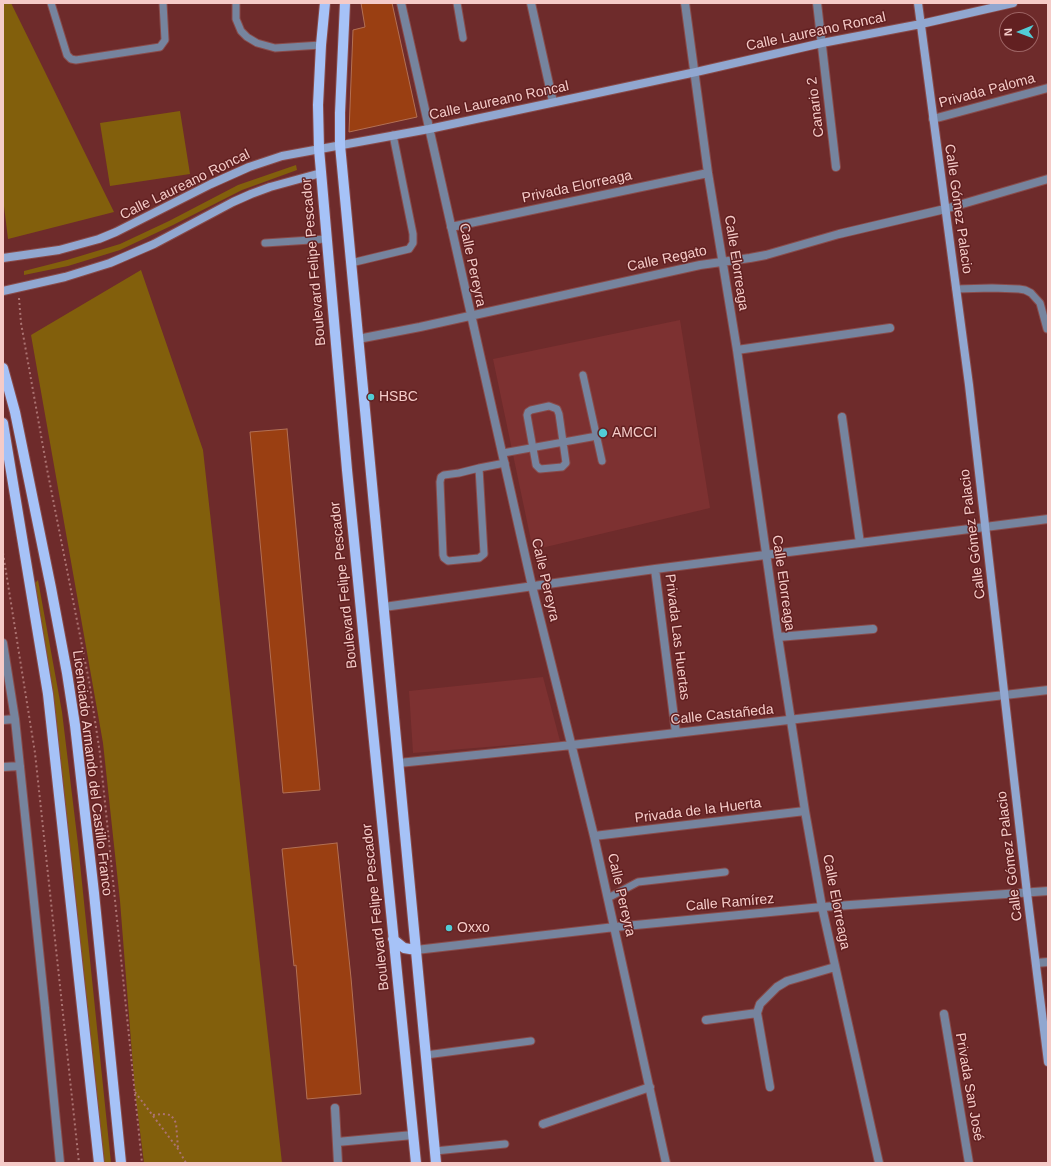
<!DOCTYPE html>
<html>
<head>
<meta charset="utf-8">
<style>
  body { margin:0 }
  #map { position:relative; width:1051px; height:1166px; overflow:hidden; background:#6e2b2b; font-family:Helvetica,sans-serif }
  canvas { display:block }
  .frame { position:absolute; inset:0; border:4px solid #f5cbc8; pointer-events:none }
  .north { position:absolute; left:999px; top:12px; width:40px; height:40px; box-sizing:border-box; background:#622021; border:1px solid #9d6464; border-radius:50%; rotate:269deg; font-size:11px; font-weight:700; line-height:16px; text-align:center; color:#f5cbc8 }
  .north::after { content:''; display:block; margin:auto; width:14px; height:18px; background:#52ccd6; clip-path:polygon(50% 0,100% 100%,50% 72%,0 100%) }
</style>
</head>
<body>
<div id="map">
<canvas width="1051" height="1166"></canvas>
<div class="frame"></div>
<div class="north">N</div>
</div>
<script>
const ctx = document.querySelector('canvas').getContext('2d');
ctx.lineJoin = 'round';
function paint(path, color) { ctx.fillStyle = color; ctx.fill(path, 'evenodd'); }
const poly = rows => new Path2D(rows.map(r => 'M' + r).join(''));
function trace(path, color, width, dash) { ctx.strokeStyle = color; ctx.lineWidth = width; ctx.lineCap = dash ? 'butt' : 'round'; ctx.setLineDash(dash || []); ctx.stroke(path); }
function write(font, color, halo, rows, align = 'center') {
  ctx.font = font + ' Helvetica,sans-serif'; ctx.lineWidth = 3; ctx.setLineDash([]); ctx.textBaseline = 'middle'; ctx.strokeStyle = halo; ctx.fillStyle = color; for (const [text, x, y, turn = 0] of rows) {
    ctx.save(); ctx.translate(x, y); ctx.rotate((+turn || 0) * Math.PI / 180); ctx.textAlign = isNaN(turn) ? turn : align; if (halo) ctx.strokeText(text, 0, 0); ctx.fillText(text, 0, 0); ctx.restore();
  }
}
const built = poly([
  [680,320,710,508,533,550,493,359],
  [543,677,560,741,413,753,409,691]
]);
const green = poly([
  [3,3,11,3,114,212,8,239,3,198],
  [180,111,190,174,110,186,100,123],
  [296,165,297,170,242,190,173,225,120,250,68,266,24,275,24,271,67,260,120,244,169,221,238,185],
  [141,270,203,450,282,1163,144,1163,135,1092,120,901,103,743,31,335],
  [38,580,62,712,78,844,111,1163,104,1163,55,712,34,584]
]);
const building = poly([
  [361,3,392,3,417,117,349,132,353,30,365,27,361,3],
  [287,429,320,790,283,793,250,432,287,429],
  [337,843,351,978,361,1094,307,1099,296,965,294,966,282,849,337,843]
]);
const path = poly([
  [19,298,21,323,47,469,89,681,100,754,142,1163],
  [3,553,35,753,79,1163],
  [135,1092,178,1149,186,1163],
  [153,1115,162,1114,171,1115,176,1123,178,1148]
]);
const lane = poly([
  [51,3,67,55,71,59,76,60,160,47,165,40,163,3],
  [236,3,236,19,241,31,247,37,257,43,275,48,321,45],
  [457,3,463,38],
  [265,243,326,239],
  [351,263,409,249,413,243,413,234,393,135],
  [956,289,992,288,1019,289,1025,290,1031,293,1040,303,1047,329],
  [583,375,602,461],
  [549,406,557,409,559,414,566,463,562,467,540,469,536,465,527,415,528,412,531,410,549,406],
  [503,453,597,436],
  [479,468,484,554,479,558,448,561,444,558,443,555,440,482,441,477,444,475,459,473,479,468,505,463],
  [608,898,638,882,725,872],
  [426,1055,531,1041],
  [435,1151,505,1144]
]);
const street = poly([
  [401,3,532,586,594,836,666,1163],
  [531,3,553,102],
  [685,3,708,173,737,350,778,637,805,811,822,907,879,1163],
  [817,3,836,167],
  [933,119,1048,88],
  [451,227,708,173],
  [358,339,420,327,700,265,750,258,766,255,839,234,945,209,1048,179],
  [737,350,890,328],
  [842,417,860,543],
  [655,569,676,733],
  [384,607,655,569,1048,519],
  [778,637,873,629],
  [3,643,15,719,45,1008,60,1163],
  [3,720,15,719],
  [399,763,572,745,1048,690],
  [3,767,20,766],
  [594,836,805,811],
  [416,950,615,927,822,907,1048,891],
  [1036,963,1048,962],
  [944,1014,969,1163],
  [706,1020,757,1013],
  [770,1087,757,1013,760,1004,777,987,787,981,835,967],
  [335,1108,338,1163],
  [543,1124,650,1087],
  [337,1142,413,1135]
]);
const secondary = poly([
  [918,3,969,385,1027,893,1048,1062],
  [3,258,59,250,99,239,116,232,211,184,249,167,282,156,429,129,696,72,822,43,921,24,1013,3],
  [3,291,65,277,110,263,154,244,233,202,251,194,270,187,321,173]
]);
const primary = poly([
  [325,3,321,45,318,105,319,149,347,470,416,1163],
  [345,3,340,113,340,145,436,1163],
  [3,368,15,412,51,588,67,673,75,725,94,893,121,1163],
  [3,423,48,694,99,1163],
  [393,939,404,948,416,950]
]);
const markers = [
  [371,397,4,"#52ccd6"],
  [603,433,5,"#52ccd6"],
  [449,928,4,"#52ccd6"]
];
const streetNames = [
  ["Calle Laureano Roncal",816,32,-12],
  ["Privada Paloma",987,91,-15],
  ["Calle Laureano Roncal",499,101,-12],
  ["Canario 2",816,107,-97],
  ["Calle Laureano Roncal",185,185,-26],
  ["Privada Elorreaga",577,187,-12],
  ["Calle Gómez Palacio",958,209,82],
  ["Calle Regato",667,259,-12],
  ["Boulevard Felipe Pescador",314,262,-95],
  ["Calle Elorreaga",736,263,81],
  ["Calle Pereyra",472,265,78],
  ["Calle Gómez Palacio",973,534,-97],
  ["Calle Pereyra",545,580,77],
  ["Calle Elorreaga",783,583,82],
  ["Boulevard Felipe Pescador",344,585,-96],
  ["Privada Las Huertas",677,637,83],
  ["Calle Castañeda",722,715,-6],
  ["Licenciado Armando del Castillo Franco",92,773,83],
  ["Privada de la Huerta",698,811,-7],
  ["Calle Gómez Palacio",1010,856,-97],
  ["Calle Pereyra",621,895,77],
  ["Calle Elorreaga",836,902,79],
  ["Calle Ramírez",730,903,-5],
  ["Boulevard Felipe Pescador",376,907,-96],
  ["Privada San José",969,1087,80]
];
const poiNames = [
  ["HSBC",379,397],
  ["AMCCI",612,433],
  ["Oxxo",457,928]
];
paint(built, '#7d3131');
paint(green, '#825f0c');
paint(building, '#9a3f12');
trace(building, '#b37054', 1);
trace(lane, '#894b4a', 9);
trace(street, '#894b4a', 10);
trace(secondary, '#894b4a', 10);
trace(primary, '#894b4a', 12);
trace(path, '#ab7372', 2, [2, 3]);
trace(lane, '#76849e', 7);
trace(street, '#76849e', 8);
trace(secondary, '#91a7d0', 8);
trace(primary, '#a6c2f7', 10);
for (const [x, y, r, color] of markers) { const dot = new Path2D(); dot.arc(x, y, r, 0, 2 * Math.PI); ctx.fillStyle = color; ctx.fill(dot); trace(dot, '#622021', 1.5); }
write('14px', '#f5cbc8', '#622021', streetNames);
write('14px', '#f5cbc8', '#622021', poiNames, 'left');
</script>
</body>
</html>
